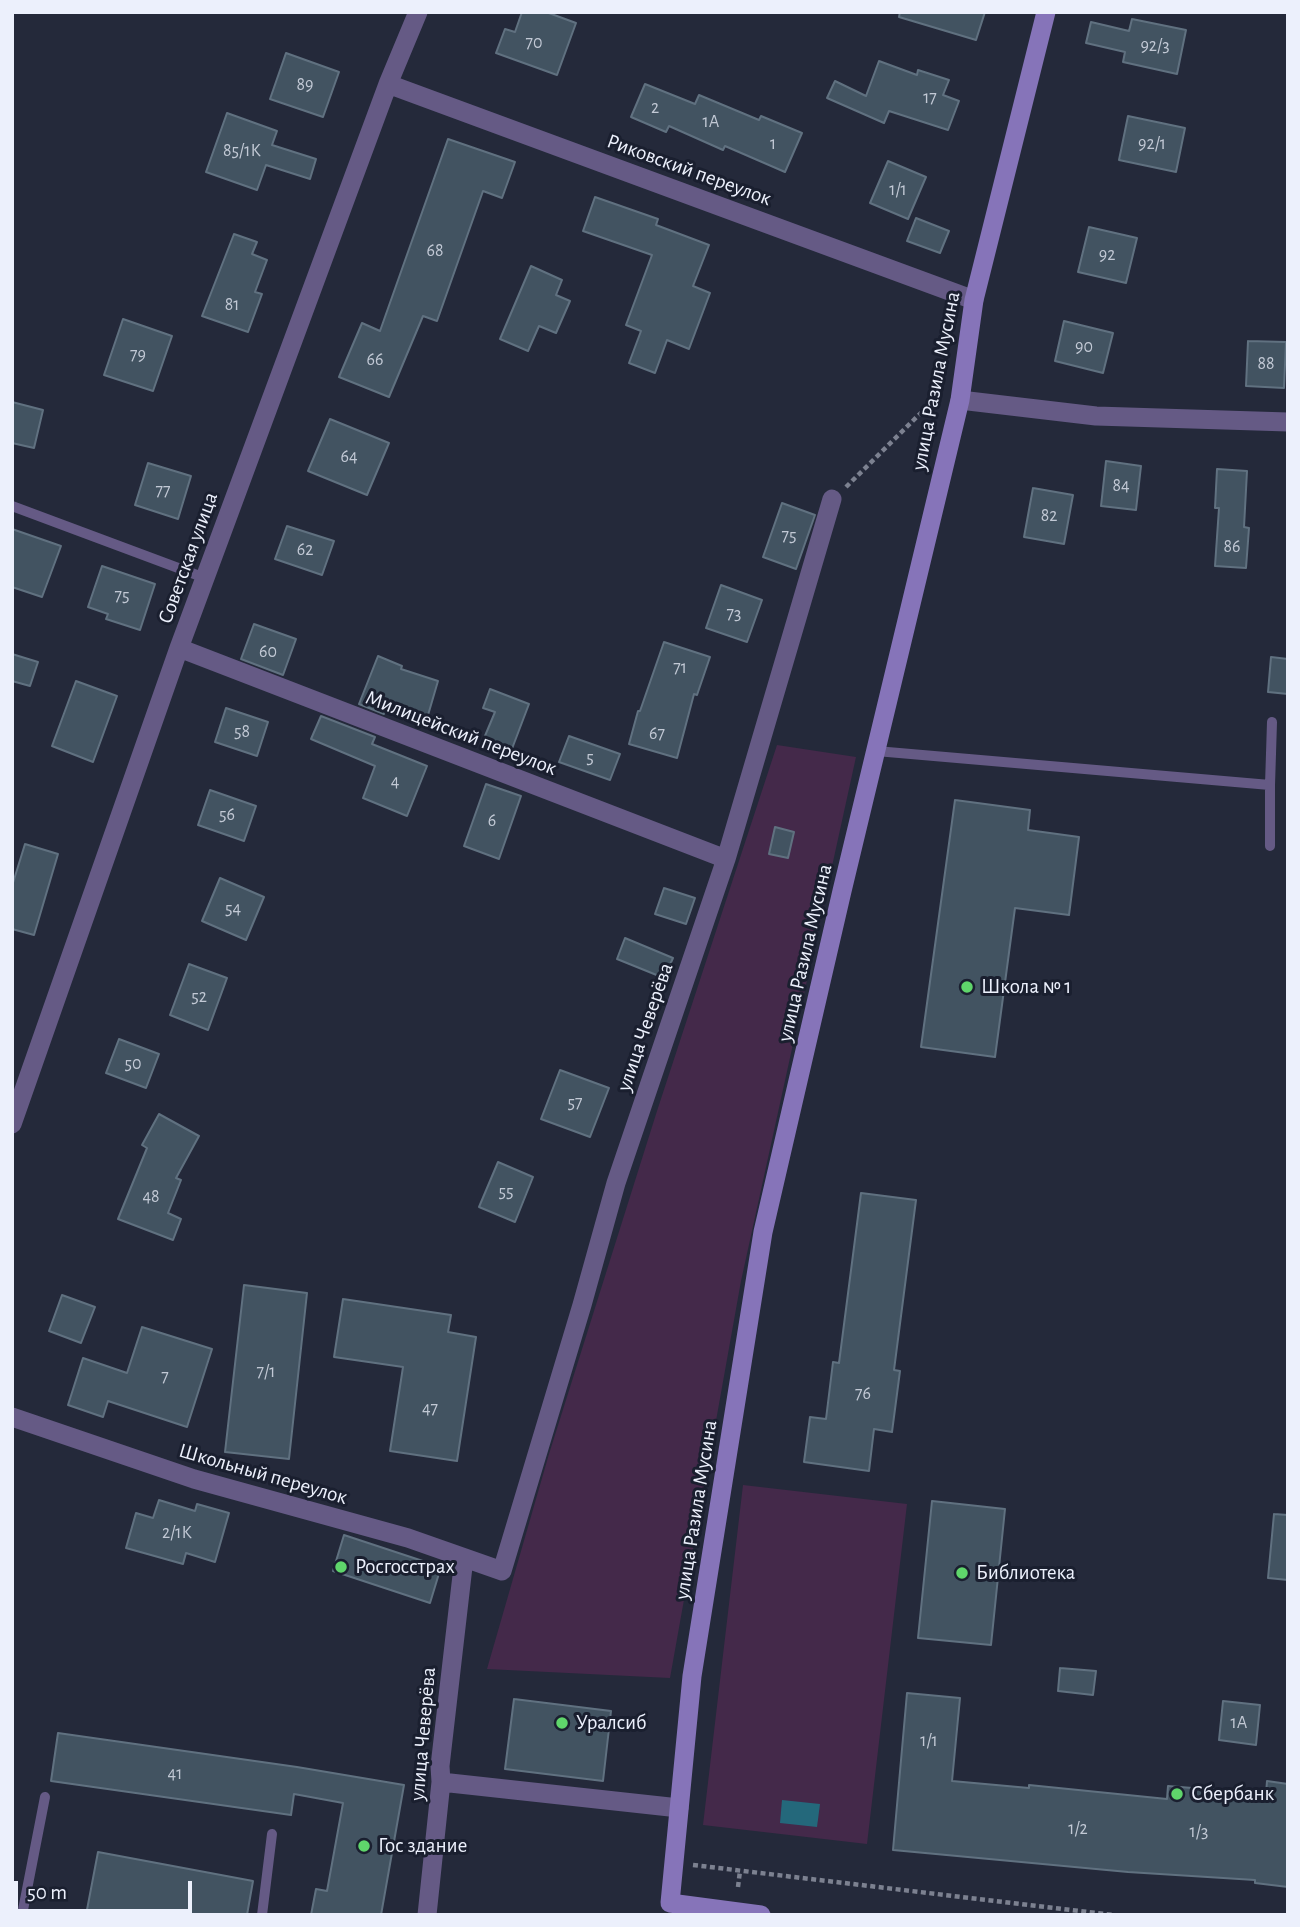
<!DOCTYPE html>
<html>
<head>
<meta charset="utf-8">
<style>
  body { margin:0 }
  #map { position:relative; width:1300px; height:1927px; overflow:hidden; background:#24293a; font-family:"Alegreya Sans",sans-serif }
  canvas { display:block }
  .frame { position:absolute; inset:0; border:14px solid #ecf0fc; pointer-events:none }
  .scale { position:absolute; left:14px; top:1881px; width:178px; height:32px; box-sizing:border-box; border:4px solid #ecf0fc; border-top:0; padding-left:9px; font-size:21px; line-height:24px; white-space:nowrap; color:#ecf0fc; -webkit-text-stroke:5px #1a1f2f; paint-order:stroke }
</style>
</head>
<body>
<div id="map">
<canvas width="1300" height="1927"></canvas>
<div class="frame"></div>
<div class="scale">50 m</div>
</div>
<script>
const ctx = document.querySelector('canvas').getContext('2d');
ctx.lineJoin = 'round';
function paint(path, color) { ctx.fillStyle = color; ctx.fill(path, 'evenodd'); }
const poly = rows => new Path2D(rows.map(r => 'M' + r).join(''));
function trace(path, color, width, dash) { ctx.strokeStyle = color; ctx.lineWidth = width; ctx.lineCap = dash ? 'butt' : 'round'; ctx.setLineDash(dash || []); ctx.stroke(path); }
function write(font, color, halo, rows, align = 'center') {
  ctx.font = font + ' "Alegreya Sans",sans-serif'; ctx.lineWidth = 6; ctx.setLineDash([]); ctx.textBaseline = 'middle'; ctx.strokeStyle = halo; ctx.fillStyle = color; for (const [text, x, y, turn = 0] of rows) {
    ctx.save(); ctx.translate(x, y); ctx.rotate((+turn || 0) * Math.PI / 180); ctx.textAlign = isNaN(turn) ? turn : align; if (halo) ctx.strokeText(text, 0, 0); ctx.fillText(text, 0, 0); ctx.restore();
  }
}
const green = poly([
  [777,745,856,757,741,1281,670,1678,487,1669,549,1454,657,1111],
  [743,1485,907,1504,867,1844,703,1825]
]);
const water = poly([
  [782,1800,820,1804,817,1827,780,1823]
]);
const building = poly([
  [522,12,546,12,576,23,557,75,496,53,505,29,515,32,522,12],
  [900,12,985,12,976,40,899,17,900,12],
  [1132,19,1186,30,1177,74,1123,62,1125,52,1086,43,1091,22,1129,31,1132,19],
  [286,53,339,72,323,117,270,99,286,53],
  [879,61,917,75,918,70,949,80,943,95,959,101,948,130,889,111,884,123,827,98,835,81,866,96,879,61],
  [645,84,695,104,699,95,759,120,761,116,802,133,785,172,725,146,723,150,669,126,666,132,631,117,645,84],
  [227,113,277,131,272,145,316,159,310,179,266,165,257,190,206,172,227,113],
  [1128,116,1185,128,1176,172,1119,160,1128,116],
  [448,139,515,162,502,198,483,191,437,321,423,316,389,397,339,377,362,323,380,331,448,139],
  [888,161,926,177,908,219,870,203,888,161],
  [595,197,658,219,656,225,709,245,693,286,710,293,689,349,667,340,655,373,629,363,641,331,626,325,652,255,583,231,595,197],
  [916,218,949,231,940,253,907,241,916,218],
  [1089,227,1137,238,1126,283,1078,272,1089,227],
  [234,234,257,242,252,254,267,260,255,292,262,294,248,332,202,316,234,234],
  [531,266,562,280,556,295,570,301,556,333,539,326,528,351,500,339,531,266],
  [123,319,172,336,153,391,104,375,123,319],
  [1064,321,1113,333,1103,373,1055,361,1064,321],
  [1248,341,1286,342,1284,388,1246,386,1248,341],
  [12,402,43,410,34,448,12,443,12,402],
  [330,419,389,443,367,495,308,471,330,419],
  [1106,461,1141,466,1136,510,1101,506,1106,461],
  [148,463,191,476,178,519,135,505,148,463],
  [1217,469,1247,471,1244,527,1249,528,1246,568,1215,566,1219,508,1215,508,1217,469],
  [1033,488,1073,495,1064,544,1024,537,1033,488],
  [782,503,815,515,796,569,763,557,782,503],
  [287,526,334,541,322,575,275,559,287,526],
  [12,529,61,546,42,597,12,587,12,529],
  [102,566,155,584,140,630,106,619,108,614,88,607,102,566],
  [721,585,762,600,747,642,706,628,721,585],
  [254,624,296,639,283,675,241,659,254,624],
  [664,642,710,657,697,695,694,694,677,758,629,744,638,711,640,711,664,642],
  [12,654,38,662,30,686,12,681,12,654],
  [378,656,402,666,401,669,438,681,426,722,386,709,384,714,359,704,378,656],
  [1271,657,1288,659,1288,694,1268,692,1271,657],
  [76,681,117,696,93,762,52,746,76,681],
  [490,689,529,704,510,754,482,743,495,712,483,708,490,689],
  [226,708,268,722,257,756,215,742,226,708],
  [321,716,375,737,372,744,427,766,407,816,363,798,375,766,311,739,321,716],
  [569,736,620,754,610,780,559,762,569,736],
  [486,784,521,796,499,859,464,846,486,784],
  [210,790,256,806,244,841,198,825,210,790],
  [955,800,1030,810,1028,830,1079,837,1069,915,1015,908,995,1057,921,1047,955,800],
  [775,827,794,832,788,858,769,854,775,827],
  [25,844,58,854,34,935,12,929,12,886,25,844],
  [220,878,264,897,246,940,202,921,220,878],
  [664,888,695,898,686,924,655,914,664,888],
  [625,938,673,958,664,978,617,959,625,938],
  [189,964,227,978,208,1030,170,1015,189,964],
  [119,1039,159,1054,146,1088,106,1073,119,1039],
  [560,1070,609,1088,590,1137,541,1119,560,1070],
  [159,1114,199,1136,176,1178,181,1180,168,1213,181,1219,173,1240,118,1219,147,1148,142,1145,159,1114],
  [498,1162,533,1177,515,1222,479,1207,498,1162],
  [861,1193,916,1200,894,1370,900,1371,892,1432,874,1429,869,1471,804,1462,810,1417,826,1419,833,1362,839,1363,861,1193],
  [244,1285,307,1293,289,1459,225,1452,244,1285],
  [62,1295,95,1307,81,1343,49,1331,62,1295],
  [343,1299,451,1315,448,1332,476,1337,457,1461,390,1451,403,1367,334,1357,343,1299],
  [142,1327,212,1349,187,1427,108,1401,103,1417,68,1405,83,1358,127,1373,142,1327],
  [159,1500,195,1511,197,1504,229,1513,215,1562,186,1553,183,1564,126,1548,136,1513,153,1518,159,1500],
  [932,1501,1005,1509,991,1645,918,1638,932,1501],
  [1274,1514,1288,1515,1288,1580,1268,1578,1274,1514],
  [344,1535,441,1567,430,1603,333,1571,344,1535],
  [1060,1668,1096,1671,1093,1695,1058,1691,1060,1668],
  [907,1693,960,1698,952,1781,1029,1788,1029,1785,1167,1799,1168,1786,1266,1794,1267,1781,1288,1784,1288,1887,1255,1883,1255,1880,1128,1872,893,1850,907,1693],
  [514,1699,611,1711,603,1781,505,1769,514,1699],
  [1223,1701,1260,1705,1256,1745,1219,1740,1223,1701],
  [58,1733,297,1767,404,1785,381,1915,311,1915,316,1889,327,1891,343,1803,294,1794,291,1815,51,1781,58,1733],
  [98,1852,253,1881,247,1915,86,1915,98,1852]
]);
const path = poly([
  [846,487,940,394],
  [693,1865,1113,1915],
  [738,1887,740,1871]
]);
const service = poly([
  [12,506,205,578],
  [876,751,1270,785,1270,846],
  [1270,785,1272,722],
  [22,1915,45,1797],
  [262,1915,272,1834]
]);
const minor = poly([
  [388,84,974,300],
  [960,400,1096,416,1288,422],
  [179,648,726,859],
  [12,1124,179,648,388,84,418,12],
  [12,1417,194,1479,408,1538,502,1571,582,1305,616,1183,726,859,832,499],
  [441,1782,679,1808],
  [427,1915,441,1782,440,1766,464,1558]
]);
const secondary = poly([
  [761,1915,670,1903,692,1676,763,1232,842,891,960,400,974,300,1046,12]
]);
const markers = [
  [967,987,7,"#5fd56b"],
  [341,1567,7,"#5fd56b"],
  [962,1573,7,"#5fd56b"],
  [562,1723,7,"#5fd56b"],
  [1177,1794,7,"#5fd56b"],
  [364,1846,7,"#5fd56b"]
];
const numberNames = [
  ["70",534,43],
  ["92/3",1155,46],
  ["89",305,85],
  ["17",930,98],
  ["2",655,108],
  ["1А",711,122],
  ["1",773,144],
  ["92/1",1152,144],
  ["85/1К",242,151],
  ["1/1",898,190],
  ["68",435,251],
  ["92",1107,255],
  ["81",232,305],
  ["90",1084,347],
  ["79",138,355],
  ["66",375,360],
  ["88",1266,364],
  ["64",349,457],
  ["84",1121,486],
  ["77",163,491],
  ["82",1049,516],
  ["75",789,536],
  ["86",1232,547],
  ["62",305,550],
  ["75",122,596],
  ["73",734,614],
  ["60",268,652],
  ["71",680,668],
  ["58",242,732],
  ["67",657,734],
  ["5",590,758],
  ["4",395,782],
  ["56",227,815],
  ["6",492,821],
  ["54",233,909],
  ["52",199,997],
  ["50",133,1064],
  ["57",575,1103],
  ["55",506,1192],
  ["48",151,1197],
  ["7/1",266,1372],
  ["7",165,1377],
  ["76",863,1394],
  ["47",430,1409],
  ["2/1К",177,1533],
  ["1А",1239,1723],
  ["1/1",929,1741],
  ["41",175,1774],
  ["1/2",1078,1829],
  ["1/3",1199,1832]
];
const streetNames = [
  ["Риковский переулок",689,170,20],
  ["улица Разила Мусина",936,381,-79],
  ["Советская улица",188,558,-70],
  ["Милицейский переулок",461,733,21],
  ["улица Разила Мусина",805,953,-77],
  ["улица Чеверёва",645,1027,-71],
  ["Школьный переулок",263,1474,16],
  ["улица Разила Мусина",696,1510,-81],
  ["улица Чеверёва",423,1734,-85]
];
const poiNames = [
  ["Школа № 1",981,987],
  ["Росгосстрах",355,1567],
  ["Библиотека",976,1573],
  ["Уралсиб",576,1723],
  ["Сбербанк",1191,1794],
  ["Гос здание",378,1846]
];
paint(green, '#44294a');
paint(water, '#24687b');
paint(building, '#425361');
trace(building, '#607180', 2);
trace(path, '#7c8190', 4.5, [5, 3.5]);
trace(service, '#655a85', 10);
trace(minor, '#655a85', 19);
trace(secondary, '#8674b9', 19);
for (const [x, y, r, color] of markers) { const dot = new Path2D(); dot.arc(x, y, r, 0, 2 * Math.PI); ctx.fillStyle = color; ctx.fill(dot); trace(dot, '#1a1f2f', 2.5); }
write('18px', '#c2c9d5', null, numberNames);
write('21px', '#ecf0fc', '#1a1f2f', streetNames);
write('21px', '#ecf0fc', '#1a1f2f', poiNames, 'left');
</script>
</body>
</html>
